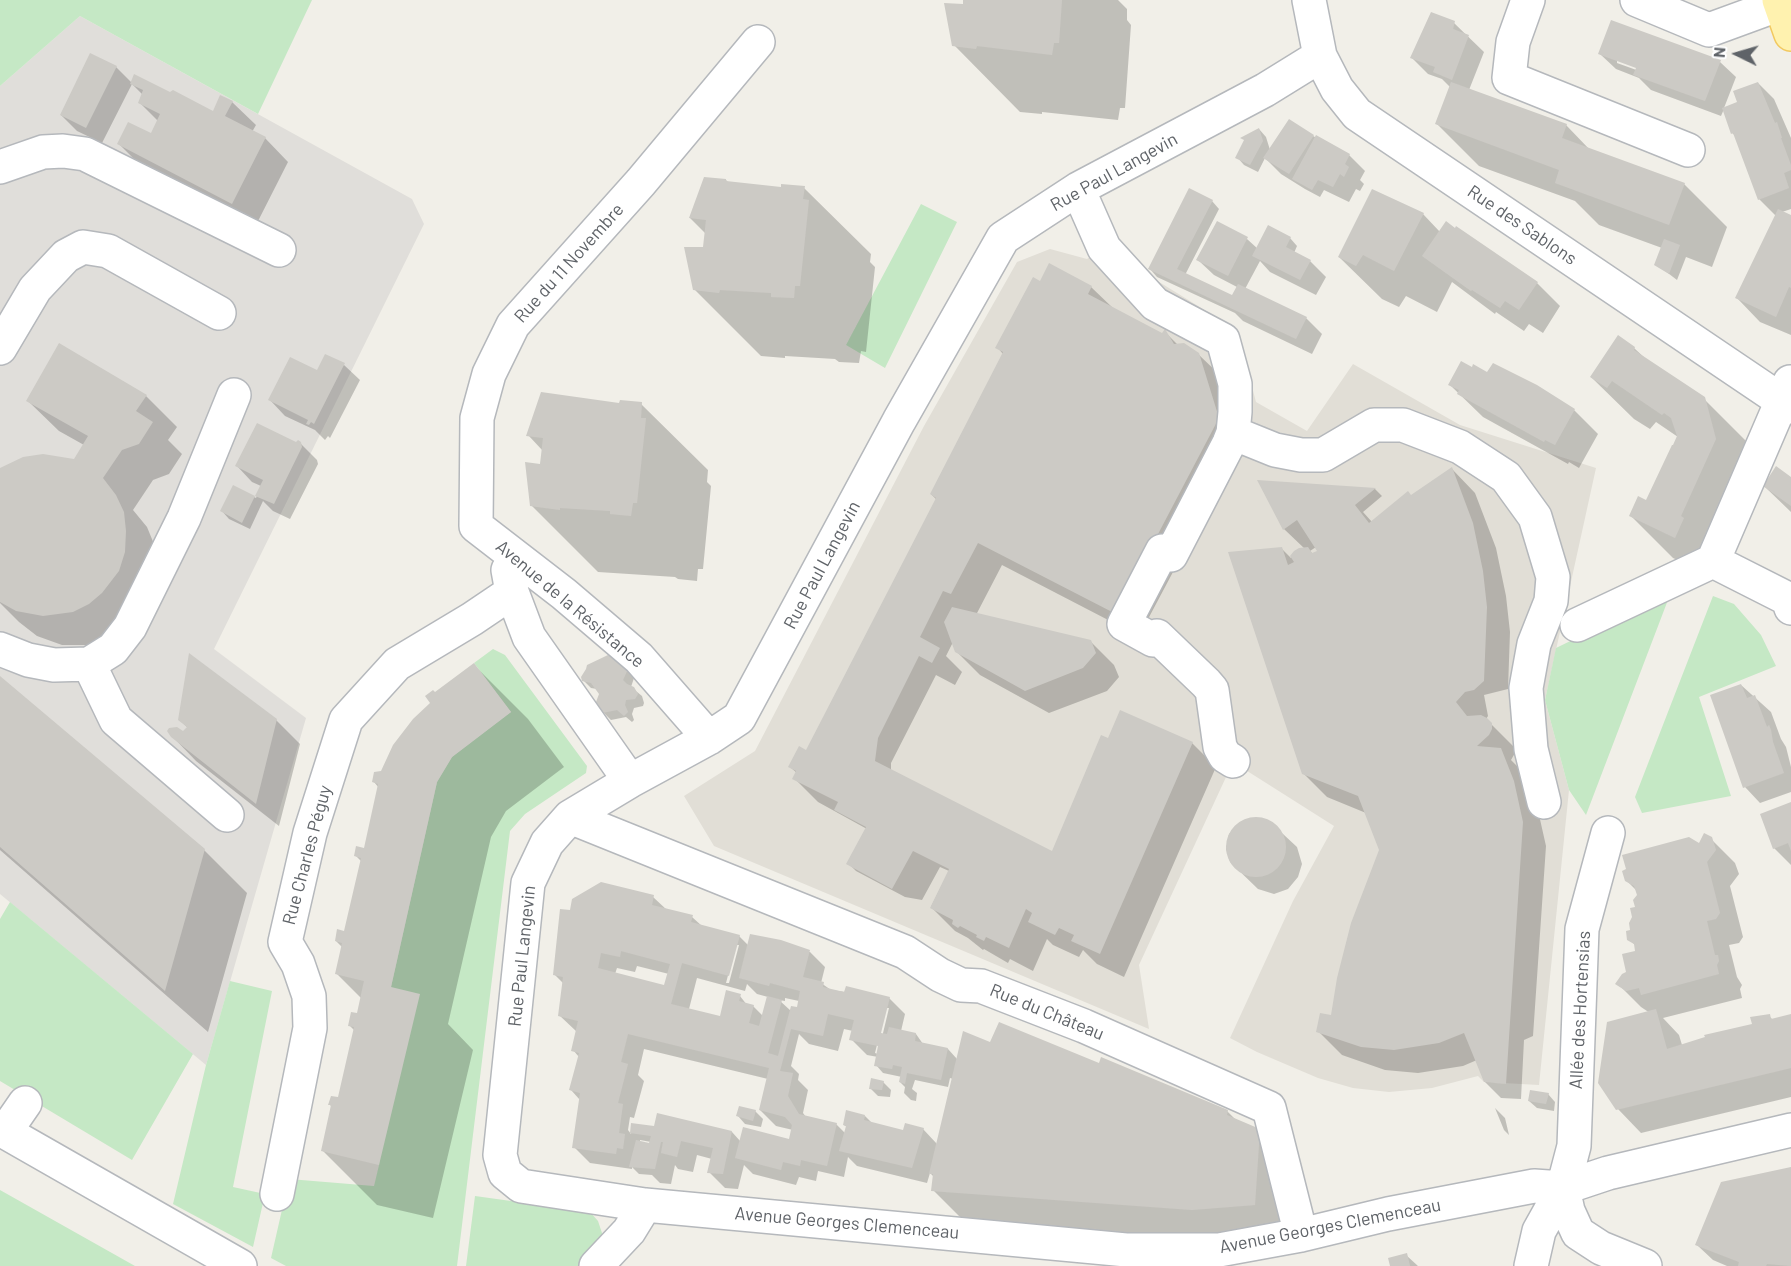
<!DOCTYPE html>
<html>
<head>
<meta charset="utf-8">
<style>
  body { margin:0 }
  #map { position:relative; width:1791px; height:1266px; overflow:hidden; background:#f1efe8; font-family:Barlow,sans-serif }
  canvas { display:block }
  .north { position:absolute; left:1707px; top:24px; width:60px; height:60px; -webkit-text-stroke:4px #fff; paint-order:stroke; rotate:275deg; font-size:16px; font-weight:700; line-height:24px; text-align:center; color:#5f6368 }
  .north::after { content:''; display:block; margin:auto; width:21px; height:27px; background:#5f6368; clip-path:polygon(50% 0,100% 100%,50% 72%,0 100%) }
</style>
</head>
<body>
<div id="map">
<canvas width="1791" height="1266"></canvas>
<div class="north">N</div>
</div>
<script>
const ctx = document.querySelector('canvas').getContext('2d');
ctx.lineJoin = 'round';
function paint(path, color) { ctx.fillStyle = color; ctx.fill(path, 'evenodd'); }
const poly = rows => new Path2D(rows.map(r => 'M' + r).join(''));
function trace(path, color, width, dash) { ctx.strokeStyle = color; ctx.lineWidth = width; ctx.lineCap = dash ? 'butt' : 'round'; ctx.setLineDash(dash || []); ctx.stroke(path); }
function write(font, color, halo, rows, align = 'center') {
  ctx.font = font + ' Barlow,sans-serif'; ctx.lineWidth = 4.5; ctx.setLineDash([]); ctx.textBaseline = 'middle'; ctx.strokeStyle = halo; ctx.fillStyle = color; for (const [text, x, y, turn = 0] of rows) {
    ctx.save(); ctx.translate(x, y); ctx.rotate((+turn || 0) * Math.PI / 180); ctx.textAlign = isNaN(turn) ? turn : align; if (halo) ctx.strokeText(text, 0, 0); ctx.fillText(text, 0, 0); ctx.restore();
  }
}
const industrial = poly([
  [80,16,412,199,424,224,214,649,306,718,206,1065,0,894,0,86]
]);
const education = poly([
  [1104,248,1237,330,1256,402,1307,431,1353,364,1460,425,1596,468,1545,700,1569,790,1539,1085,1484,1082,1478,1076,1432,1088,1389,1092,1353,1088,1318,1078,1257,1052,1230,1038,1293,901,1334,826,1233,762,1139,965,1149,1029,714,846,684,796,755,751,924,426,1017,262,1050,249,1087,259]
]);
const green = poly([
  [0,0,312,0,258,114,80,16,0,86],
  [921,204,957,222,885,368,846,345],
  [1671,592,1586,815,1569,790,1545,700,1556,648],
  [1713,596,1734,604,1761,635,1776,666,1699,697,1731,796,1642,813,1635,797],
  [493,649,505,655,587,766,586,773,525,814,510,831,457,1266,286,1266,271,1258,289,1179,374,1186,379,1165,391,987,437,782,452,757,511,712,474,663],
  [10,902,193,1054,132,1160,0,1081,0,919],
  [230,981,272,991,233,1187,265,1194,253,1247,173,1204,206,1065],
  [0,1190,135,1266,0,1266],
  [475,1196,590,1212,598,1221,602,1233,602,1245,585,1266,466,1266]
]);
const shadow = poly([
  [965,0,1118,0,1127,9,1127,20,1131,25,1125,108,1120,108,1118,120,1042,112,1042,114,1020,112,954,45],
  [1454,23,1484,52,1469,90,1566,125,1591,151,1684,184,1727,227,1712,267,1686,257,1677,280,1656,264,1662,248,1599,225,1575,201,1479,166,1436,123,1450,87,1442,79,1428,74,1412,58],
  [1600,54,1720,62,1736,77,1724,108,1739,103,1758,83,1774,99,1791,138,1791,209,1782,212,1791,216,1791,335,1760,322,1737,298,1776,216,1759,199,1737,137,1732,133,1724,109,1721,116,1651,90,1639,78,1616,69],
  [1617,60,1643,70,1642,72,1617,63],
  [116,67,132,83,214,113,232,102,256,125,252,132,265,138,288,162,255,227,142,167,119,144,151,135,158,121,140,103,143,95,132,84,102,143,77,131,61,115],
  [1259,129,1266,137,1270,150,1313,136,1349,155,1365,171,1360,180,1364,184,1360,191,1356,189,1349,202,1324,190,1320,197,1305,189,1281,174,1265,158,1258,172,1244,165,1237,157],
  [726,180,729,183,782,188,804,188,871,254,870,262,875,267,866,352,861,351,859,363,839,362,835,359,785,356,785,358,761,356,694,289,705,248,706,234,690,218],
  [1212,201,1219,209,1185,275,1232,297,1237,287,1214,275,1198,260,1218,223,1247,239,1258,249,1290,238,1297,246,1294,253,1310,261,1326,277,1316,295,1270,272,1260,261,1245,289,1306,318,1322,334,1312,354,1243,321,1235,313,1157,277,1150,269],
  [1423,214,1440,232,1537,283,1560,306,1543,333,1529,324,1524,331,1496,312,1495,314,1452,282,1437,312,1406,296,1399,307,1382,299,1339,257],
  [1041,283,1091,287,1115,310,1162,335,1165,332,1178,345,1198,354,1223,378,1242,442,1139,636,1002,565,976,615,1090,641,1114,665,1119,677,1107,691,1049,713,980,675,956,651,953,642,946,656,962,672,955,685,936,675,891,763,891,770,1052,853,1107,739,1192,743,1216,767,1124,977,1097,964,1083,950,1079,957,1053,945,1047,939,1033,971,1010,959,1008,963,984,949,983,950,968,938,955,931,931,907,949,871,940,867,922,900,905,897,856,871,848,863,867,829,818,802,794,778,797,773,790,767,807,752,937,500,931,494,1003,354,997,347],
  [59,345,146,396,177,427,168,440,182,454,169,474,153,480,133,510,147,527,154,544,141,614,88,645,62,645,37,636,19,622,0,603,0,470,75,460,84,445,59,431,28,401],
  [1634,348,1647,360,1704,399,1747,442,1718,579,1673,558,1631,516,1647,502,1678,437,1656,422,1650,429,1634,419,1591,377],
  [344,365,360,380,330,438,328,436,325,440,315,430,285,416,270,400,318,372],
  [1488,374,1574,410,1598,434,1579,468,1569,462,1568,464,1483,417,1450,385],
  [620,404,641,404,708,470,707,482,711,486,703,569,698,569,697,581,678,579,675,577,598,572,532,506,543,451,528,435],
  [300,443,317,460,318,464,290,519,273,511,263,501,250,529,229,519,222,511,234,487,256,498,261,486,252,482,237,466],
  [1452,469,1475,493,1496,548,1506,596,1510,632,1508,689,1484,695,1488,716,1486,719,1515,748,1515,753,1511,760,1524,773,1537,806,1546,846,1533,1036,1524,1040,1521,1099,1501,1098,1485,1082,1477,1060,1463,1066,1418,1073,1385,1070,1342,1055,1318,1031,1332,1017,1381,850,1366,813,1327,797,1303,773,1282,549,1291,558,1295,552,1305,549,1284,529,1259,482,1375,489,1382,496,1363,512,1372,522],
  [1316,547,1320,552,1313,554,1310,551],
  [1791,478,1791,512,1764,486],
  [622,663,634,678,631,687,642,696,644,703,643,706,634,708,632,714,634,720,632,722,626,717,611,720,599,708,600,694,597,689,591,688,583,680],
  [474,665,528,719,564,767,506,811,491,837,448,1024,473,1050,433,1218,377,1205,322,1150,332,1107,330,1105,339,1099,355,1031,350,1026,358,1015,362,999,337,974,342,947,336,941,346,932,362,862,356,856,365,849,379,788,374,782,432,703,435,694],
  [0,678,204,850,247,893,208,1032,0,850],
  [1741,685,1771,712,1781,739,1786,747,1791,767,1791,792,1760,803,1745,787],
  [180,720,276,720,300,744,279,826,196,761,172,736,184,734,188,728],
  [1791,804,1791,865,1774,848],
  [1254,818,1269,821,1297,847,1302,864,1298,877,1288,889,1274,894,1258,889,1230,862,1226,849,1229,834,1239,823],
  [1711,839,1735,863,1739,874,1730,886,1743,937,1739,943,1729,945,1737,977,1742,985,1740,989,1742,998,1663,1018,1679,1035,1682,1045,1754,1025,1769,1016,1773,1020,1791,1016,1791,1097,1641,1133,1618,1109,1650,1013,1641,1007,1617,983,1628,973,1637,952,1636,946,1629,939,1638,896,1637,891,1626,880],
  [653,897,667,910,692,917,702,926,739,936,749,946,810,952,825,967,821,983,831,990,889,998,905,1014,901,1031,916,1034,923,1044,948,1049,957,1059,991,1044,1100,1065,1227,1111,1237,1121,1259,1131,1285,1236,1224,1240,964,1221,933,1190,934,1177,930,1173,927,1183,857,1166,848,1157,844,1177,818,1171,816,1181,799,1177,796,1185,753,1174,744,1165,738,1189,725,1188,709,1172,712,1159,697,1155,693,1172,678,1169,675,1165,671,1184,660,1183,652,1175,639,1174,632,1167,632,1169,590,1163,574,1147,580,1100,571,1090,579,1057,573,1050,577,1032,559,1015,564,984,554,974,572,912],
  [736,945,739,945,729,983,726,983],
  [637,966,669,974,665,987,615,974,617,968,635,972],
  [697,978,745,991,747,984,757,994,768,997,763,1016,753,1006,747,1005,740,996,721,1018,689,1009],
  [785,998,799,1001,798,1009,791,1011,779,1000,785,1001],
  [886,1008,889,1008,878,1054,875,1053],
  [844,1029,853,1031,851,1039,867,1055,878,1057,876,1065,883,1073,902,1077,900,1082,905,1087,904,1093,911,1100,916,1101,917,1093,912,1089,915,1080,948,1087,950,1078,953,1079,937,1144,923,1129,904,1131,873,1124,865,1116,844,1125,847,1127,845,1133,836,1124,806,1117,803,1113,808,1090,798,1080,799,1074,791,1066,799,1034,809,1044,838,1051],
  [644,1049,768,1079,760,1110,776,1126,793,1130,791,1140,741,1142,732,1132,632,1125,631,1134,628,1130,630,1117,634,1118,644,1081,638,1075],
  [640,1140,651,1142,648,1144,640,1142],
  [883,1082,891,1090,890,1097,878,1096,870,1088],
  [1548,1094,1555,1102,1554,1111,1537,1108,1529,1101],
  [1495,1108,1505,1118,1509,1135,1504,1130],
  [755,1111,763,1119,761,1127,745,1124,738,1116],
  [1791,1168,1791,1266,1727,1266,1713,1260,1697,1245],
  [1406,1255,1418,1266,1391,1266]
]);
const building = poly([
  [963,0,1062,0,1059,43,1054,43,1052,55,977,46,976,49,952,46,944,3,963,4],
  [1431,12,1455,21,1453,29,1469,35,1452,80,1433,72,1435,67,1410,58],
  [1611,20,1721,60,1705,101,1633,75,1636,68,1598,54],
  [90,53,117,66,86,128,60,115],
  [134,74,170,92,173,90,213,111,220,95,233,101,225,116,266,137,232,204,117,144,128,122,151,133,160,114,138,103,143,90,130,84],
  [1451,82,1567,124,1562,138,1685,183,1669,225,1555,183,1559,170,1435,124],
  [1758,82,1775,123,1777,122,1782,138,1781,138,1791,165,1791,170,1784,173,1789,188,1758,200,1733,133,1731,134,1722,108,1737,102,1733,91],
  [1289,119,1314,135,1289,174,1263,158],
  [1259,128,1263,141,1250,165,1235,158,1244,140,1240,138],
  [1316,135,1350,154,1345,164,1349,167,1344,177,1340,174,1333,187,1318,180,1312,190,1292,179],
  [704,177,726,179,726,181,781,187,781,184,805,186,803,199,809,200,800,286,795,286,794,298,771,297,771,293,720,290,719,293,693,290,684,247,703,247,706,220,689,218],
  [1189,188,1213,200,1177,269,1232,295,1238,284,1307,317,1296,339,1148,269],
  [1372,189,1424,213,1394,271,1363,255,1356,266,1338,257],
  [1778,209,1791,215,1791,288,1789,287,1776,317,1735,298],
  [1217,221,1248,237,1228,276,1196,260],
  [1446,221,1455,228,1456,226,1538,282,1519,310,1505,301,1500,308,1472,290,1471,291,1422,256],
  [1268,225,1291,237,1286,247,1311,260,1300,280,1252,256],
  [1664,239,1680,245,1669,274,1654,265],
  [1049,263,1092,286,1088,294,1162,333,1165,329,1174,344,1184,343,1199,353,1219,418,1116,614,978,543,951,594,943,591,920,637,940,648,932,663,919,656,878,738,875,761,1052,851,1101,735,1108,738,1120,710,1193,742,1100,954,1071,941,1074,935,1059,928,1055,935,1028,922,1032,913,1026,909,1009,948,986,937,984,941,976,937,977,935,960,926,958,928,952,924,953,920,930,908,949,869,913,851,892,889,846,864,866,827,834,810,838,802,792,779,796,771,788,767,799,746,806,750,936,498,930,494,1003,352,995,348,1033,277,1040,281],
  [1618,335,1635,347,1634,350,1705,397,1716,439,1681,516,1684,518,1675,538,1629,516,1638,496,1646,500,1672,445,1673,445,1677,436,1671,418,1664,413,1662,415,1612,381,1607,388,1590,377],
  [59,343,147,395,136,411,153,422,139,444,122,450,103,478,116,495,124,512,126,531,125,552,119,571,102,593,89,604,73,612,43,616,16,611,0,602,0,468,23,457,43,454,74,459,88,436,26,401],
  [325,354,345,363,314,424,311,422,309,425,306,424,308,420,268,400,290,357,317,370],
  [1461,361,1472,367,1473,364,1487,372,1493,363,1537,385,1575,409,1555,445,1545,440,1544,442,1457,394,1459,390,1448,385],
  [541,392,619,403,620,400,642,402,641,418,646,418,637,503,633,503,631,516,610,514,610,511,560,508,560,510,530,506,525,462,540,464,543,438,526,436],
  [257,423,296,442,298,440,301,442,302,447,274,504,255,496,263,480,235,466],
  [1776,466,1791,477,1791,506,1763,486],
  [1452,467,1473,523,1483,571,1487,607,1484,681,1474,690,1465,692,1456,702,1467,716,1481,715,1487,718,1492,723,1492,729,1489,735,1477,746,1501,748,1514,781,1523,822,1506,1084,1484,1082,1464,1033,1439,1043,1394,1050,1361,1047,1316,1032,1320,1013,1331,1015,1337,978,1351,923,1379,850,1358,796,1302,774,1228,552,1282,547,1288,565,1294,562,1290,556,1294,551,1299,548,1308,547,1312,553,1317,551,1297,520,1283,530,1257,480,1376,488,1355,505,1369,523,1408,491,1411,495],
  [233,485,255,496,242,523,220,511],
  [952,607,1091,640,1096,653,1083,668,1025,691,955,652,944,622],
  [189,653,277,719,256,804,171,737,167,731,169,728,177,727,183,731,187,727,178,720],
  [608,655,616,658,628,669,623,680,627,684,634,687,638,694,635,699,626,700,625,705,628,712,624,716,617,710,602,713,598,709,596,702,599,694,591,683,582,681,581,677,586,669,587,665],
  [474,663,511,712,452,757,437,782,391,987,420,994,379,1165,321,1151,331,1105,328,1105,331,1096,338,1097,354,1027,348,1026,351,1012,357,1013,364,981,335,974,342,943,335,941,337,929,344,931,361,858,354,856,356,846,364,848,378,784,372,782,374,772,381,771,393,745,413,719,430,703,425,696,433,690,435,692],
  [0,676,205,849,165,991,0,847],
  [1741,684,1747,698,1755,695,1767,727,1769,725,1771,730,1773,742,1784,773,1743,788,1710,695],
  [1791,802,1791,851,1788,843,1773,849,1760,814],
  '1226 847a30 30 0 1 1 60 0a30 30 0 1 1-60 0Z',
  [1704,833,1712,837,1716,850,1707,862,1720,913,1716,919,1707,921,1715,955,1718,955,1719,961,1717,965,1719,974,1641,995,1639,988,1626,991,1615,984,1622,974,1626,972,1622,954,1635,951,1634,944,1627,940,1626,931,1630,930,1629,923,1632,917,1630,908,1635,907,1633,900,1637,895,1634,886,1625,881,1622,871,1626,869,1622,855,1689,837,1699,843],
  [601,882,654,895,652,905,693,915,691,922,740,935,729,976,682,963,671,1004,720,1016,726,990,741,994,739,1001,754,1005,749,1023,759,1026,767,996,782,1000,768,1053,778,1056,791,1006,797,1007,800,991,770,983,769,986,739,978,750,934,781,940,810,950,803,977,824,982,823,987,844,992,846,986,890,997,881,1033,887,1034,889,1027,916,1033,915,1041,948,1048,941,1080,907,1073,905,1084,899,1082,902,1067,893,1065,892,1069,874,1066,878,1046,849,1040,854,1020,828,1014,823,1036,791,1029,780,1071,793,1073,788,1096,799,1114,837,1123,827,1166,801,1160,800,1166,783,1162,781,1170,735,1158,743,1127,789,1139,792,1125,785,1117,759,1110,769,1068,628,1034,621,1062,628,1064,618,1103,623,1104,619,1133,625,1134,623,1149,617,1148,616,1154,572,1148,580,1093,569,1090,579,1053,571,1051,578,1021,558,1016,563,977,553,975,560,909,570,910,572,899],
  [621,951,670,964,664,985,598,968,601,953,620,957],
  [1656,1009,1667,1049,1705,1037,1704,1035,1752,1024,1750,1017,1770,1014,1771,1019,1791,1014,1791,1068,1616,1110,1598,1083,1607,1022],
  [999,1022,1099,1063,1101,1057,1228,1110,1227,1115,1260,1129,1255,1205,1192,1210,931,1191,933,1174,929,1174,963,1031,990,1042],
  [871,1078,884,1081,882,1090,869,1089],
  [1530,1090,1549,1093,1546,1104,1528,1101],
  [739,1106,756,1110,753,1121,736,1116],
  [846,1110,865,1115,864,1120,903,1130,905,1123,924,1128,912,1168,839,1151,846,1126,843,1125],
  [657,1113,732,1131,723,1174,707,1173,713,1148,681,1141,677,1157,661,1153,663,1142,661,1142,655,1169,629,1167,636,1140,649,1143,651,1136,630,1133,631,1123,654,1126],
  [1791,1167,1791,1266,1767,1264,1766,1266,1738,1266,1739,1262,1695,1245,1721,1182],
  [1407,1253,1410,1266,1390,1266,1388,1258]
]);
const minor = poly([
  [1309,0,1320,56,1337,89,1357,114,1791,407],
  [1528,0,1513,42,1509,78,1688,150],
  [1637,0,1709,30,1780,4],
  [1320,56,1265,90,1078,189,1003,238,899,421,739,718,709,738,630,781,570,817,547,843,528,883,500,1155,505,1173,521,1186,645,1205,1126,1250,1219,1250,1301,1235,1388,1214,1534,1186,1563,1188,1608,1173,1791,1130],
  [0,167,43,152,63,151,85,154,279,250],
  [1078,189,1104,248,1155,304,1223,340,1235,384,1235,412,1233,433,1229,443,1171,555,1162,551,1124,624,1153,640,1157,636,1206,683,1212,690,1220,747,1225,756,1233,761],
  [0,348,35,289,66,256,83,247,108,251,219,313],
  [1233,433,1275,450,1301,455,1323,455,1374,425,1403,425,1460,447,1506,477,1535,517,1553,577,1551,601,1534,644,1526,688,1531,749,1544,802],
  [1713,561,1788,599,1791,608],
  [508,570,512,592,529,637,630,781],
  [1577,625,1713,561,1790,382],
  [0,649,28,660,54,665,89,664,113,649,130,627,184,518,234,395],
  [89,664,116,720,227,815],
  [709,738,639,658,564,594,476,526,477,418,489,374,513,325,641,182,758,42],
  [570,817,905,952,940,975,961,985,981,986,1084,1026,1269,1108,1301,1235],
  [0,1129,240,1266],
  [5,1132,25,1103],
  [1563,1188,1568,1211,1578,1233,1601,1248,1645,1266],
  [277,1194,310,1028,309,996,298,964,285,942,310,833,346,720,397,664,472,619,512,592],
  [596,1266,629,1231,645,1205],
  [1531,1266,1539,1231,1563,1188,1574,1146,1582,929,1608,833]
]);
const major = poly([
  [1779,0,1791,34]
]);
const streetNames = [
  ["Rue Paul Langevin",1114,172,-29],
  ["Rue des Sablons",1522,225,34],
  ["Rue du 11 Novembre",569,263,-48],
  ["Rue Paul Langevin",822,565,-62],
  ["Avenue de la Résistance",570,604,40],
  ["Rue Charles Péguy",307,855,-75],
  ["Rue Paul Langevin",522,956,-84],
  ["Allée des Hortensias",1580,1010,-87],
  ["Rue du Château",1047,1012,22],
  ["Avenue Georges Clemenceau",847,1223,5],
  ["Avenue Georges Clemenceau",1330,1226,-11]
];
paint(industrial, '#e0deda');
paint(education, '#e1ded6');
paint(green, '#c5e8c5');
paint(shadow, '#0003');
paint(building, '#cccac5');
trace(minor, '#b5b8bc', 36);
trace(major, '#f2c960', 36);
trace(minor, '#fff', 33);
trace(major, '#fff2af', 33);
write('18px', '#5f6368', '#fff', streetNames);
</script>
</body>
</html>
